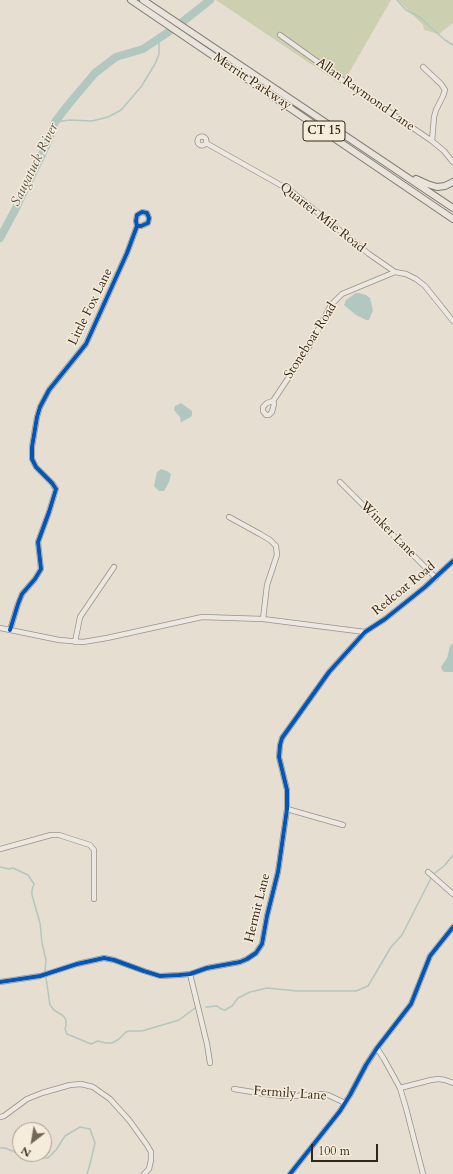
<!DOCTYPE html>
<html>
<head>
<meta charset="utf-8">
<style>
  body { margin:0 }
  #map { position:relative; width:453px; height:1174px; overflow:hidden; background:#e6ded1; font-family:Cardo,serif }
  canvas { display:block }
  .north { position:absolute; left:12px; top:1122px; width:40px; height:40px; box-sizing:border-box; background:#f5ecdb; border:1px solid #a89d8d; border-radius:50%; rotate:211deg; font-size:11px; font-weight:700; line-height:16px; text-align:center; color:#342617 }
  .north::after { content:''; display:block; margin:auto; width:14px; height:18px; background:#726658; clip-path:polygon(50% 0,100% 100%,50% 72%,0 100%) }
  .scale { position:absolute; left:311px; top:1144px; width:67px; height:18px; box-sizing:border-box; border:2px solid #342617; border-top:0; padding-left:5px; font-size:12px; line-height:14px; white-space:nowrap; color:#342617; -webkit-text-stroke:3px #f5ecdb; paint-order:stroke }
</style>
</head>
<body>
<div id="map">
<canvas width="453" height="1174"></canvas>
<div class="north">N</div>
<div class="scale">100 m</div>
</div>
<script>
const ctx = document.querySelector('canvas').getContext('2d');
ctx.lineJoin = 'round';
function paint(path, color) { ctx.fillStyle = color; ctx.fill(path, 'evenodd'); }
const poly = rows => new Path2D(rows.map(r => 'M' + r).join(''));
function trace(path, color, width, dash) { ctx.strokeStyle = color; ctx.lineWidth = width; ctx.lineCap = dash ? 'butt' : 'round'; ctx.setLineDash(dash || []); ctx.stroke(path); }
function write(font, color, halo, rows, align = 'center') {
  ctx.font = font + ' Cardo,serif'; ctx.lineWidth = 3; ctx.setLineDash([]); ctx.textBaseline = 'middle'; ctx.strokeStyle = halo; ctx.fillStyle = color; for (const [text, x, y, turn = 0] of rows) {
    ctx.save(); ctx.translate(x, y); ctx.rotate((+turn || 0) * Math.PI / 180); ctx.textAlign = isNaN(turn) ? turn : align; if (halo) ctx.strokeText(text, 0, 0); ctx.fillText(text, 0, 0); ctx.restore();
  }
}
const green = poly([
  [216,0,391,0,342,85],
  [398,0,453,0,453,23,439,34,424,30,423,25]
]);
const water = poly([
  [356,293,359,293,366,295,370,298,373,310,369,320,366,320,356,315,344,305,346,300],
  [181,403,192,411,192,415,191,417,183,421,181,423,180,417,174,410,175,406],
  [161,469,167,471,171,474,169,482,164,491,159,491,154,486,157,472],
  [453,643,453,672,444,672,442,670,441,667,447,658,450,646]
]);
const stream = poly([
  [397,0,406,10,421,18,429,26,445,40,453,45],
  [55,122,70,120,92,121,108,117,121,110,141,87,155,64,159,54,159,38],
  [0,867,9,869,13,868,28,875,34,884,32,890,32,895,40,923,42,943,46,960,45,971,50,1005,54,1010,62,1015,65,1018,66,1021,66,1026,65,1029,67,1034,91,1044,98,1041,106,1043,112,1043,119,1039,126,1032,129,1031,142,1031,179,1020,195,1008],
  [435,873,445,865,453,855],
  [206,1007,217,1006,221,1009,225,1010,232,1006,238,998,250,992,267,988,297,991,356,991,368,986,391,947,402,935,432,876],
  [0,1148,5,1148,20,1154],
  [21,1154,26,1156,48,1158,56,1150,65,1136,80,1127,90,1129,95,1143,90,1164,87,1174]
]);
const river = poly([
  [0,238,15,210,47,144,55,122,68,105,95,73,116,57,143,49,176,27,210,0]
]);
const minor = poly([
  [280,35,322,65,338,77,432,141,444,151,453,162],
  [423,67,441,84,445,90,443,96,436,110,434,117,432,141],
  '197.5 141a4.5 4.5 0 1 1 9 0a4.5 4.5 0 1 1-9 0Z',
  [206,143,291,191,369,254,395,272],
  [273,401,267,403,263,407,263,411,266,415,269,415,272,412,274,404,273,401,309,347,331,305,342,294,395,272,406,274,416,279,425,286,453,321],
  [340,482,436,578],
  [229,517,260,534,270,540,276,546,277,555,267,585,263,619],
  [0,628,59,640,83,642,107,638,202,617,263,619,365,632],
  [10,630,18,604,22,594,35,579,41,569,38,542,49,512,56,489,52,483,36,467,32,459,32,447,37,417,40,407,49,390,86,344,127,253,137,226,136,221,137,215,142,212,147,213,149,218,148,223,141,226,137,226],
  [75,642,80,617,114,567],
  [287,809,343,825],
  [0,849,51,835,59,835,90,845,94,850,94,899],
  [428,872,453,894],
  [190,974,207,1044,210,1063],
  [0,982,40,976,77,964,104,958,114,960,144,971,160,976,179,975,190,974,207,968,240,962,247,959,256,953,262,944,267,916,278,872,287,809,287,790,279,757,280,745,282,738,329,672,365,632,385,619,425,587,453,561],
  [377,1048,384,1059,400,1088,406,1108,423,1174],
  [400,1088,431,1080,439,1079,445,1080,453,1083],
  [234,1089,265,1094,283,1096,294,1096,320,1094,328,1095,345,1103],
  [0,1117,4,1116,27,1099,42,1093,70,1085,81,1084,93,1087,110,1099,129,1120,147,1145,151,1152,151,1160,149,1169,144,1174],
  [290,1174,340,1111,350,1095,366,1065,377,1048,411,1004,430,956,453,927]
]);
const highway = poly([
  [131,0,453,219],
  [143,0,453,208],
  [416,179,427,184,437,187,445,186,453,182]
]);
const cycleway = poly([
  [10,630,18,604,22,594,35,579,41,569,38,542,49,512,56,489,52,483,36,467,32,459,32,447,37,417,40,407,49,390,86,344,127,253,137,226,136,221,137,215,142,212,147,213,149,218,148,223,141,226,137,226],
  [0,982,40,976,77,964,104,958,114,960,144,971,160,976,179,975,190,974,207,968,240,962,247,959,256,953,262,944,267,916,278,872,287,809,287,790,279,757,280,745,282,738,329,672,365,632,385,619,425,587,453,561],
  [290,1174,340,1111,350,1095,366,1065,377,1048,411,1004,430,956,453,927]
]);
const shields = [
  [324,131,42]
];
const shieldNames = [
  ["CT 15",324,131]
];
const streetNames = [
  ["Merritt Parkway",252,82,34],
  ["Allan Raymond Lane",365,95,35],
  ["Quarter Mile Road",322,218,38],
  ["Little Fox Lane",91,307,-64],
  ["Stoneboat Road",311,341,-58],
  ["Winker Lane",388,530,45],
  ["Redcoat Road",404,589,-39],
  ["Hermit Lane",258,908,-76],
  ["Fermily Lane",290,1094,4]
];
const waterNames = [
  ["Saugatuck River",35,165,-64]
];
paint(green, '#cdcfb1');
paint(water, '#b1c7bf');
trace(stream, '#b1c7bf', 1.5);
trace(river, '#b1c7bf', 8);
trace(minor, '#989288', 6);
trace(highway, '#7f7970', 8);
trace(minor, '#ece7e0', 4.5);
trace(highway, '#e9e4db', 6);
trace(cycleway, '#0057b8', 4);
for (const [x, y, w] of shields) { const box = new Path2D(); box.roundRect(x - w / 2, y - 10, w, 20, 3); ctx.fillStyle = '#f5ecdb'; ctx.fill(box); trace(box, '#342617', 1); }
write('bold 12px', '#342617', null, shieldNames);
write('13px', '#342617', '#f5ecdb', streetNames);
write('italic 14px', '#535347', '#f5ecdb', waterNames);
</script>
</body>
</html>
